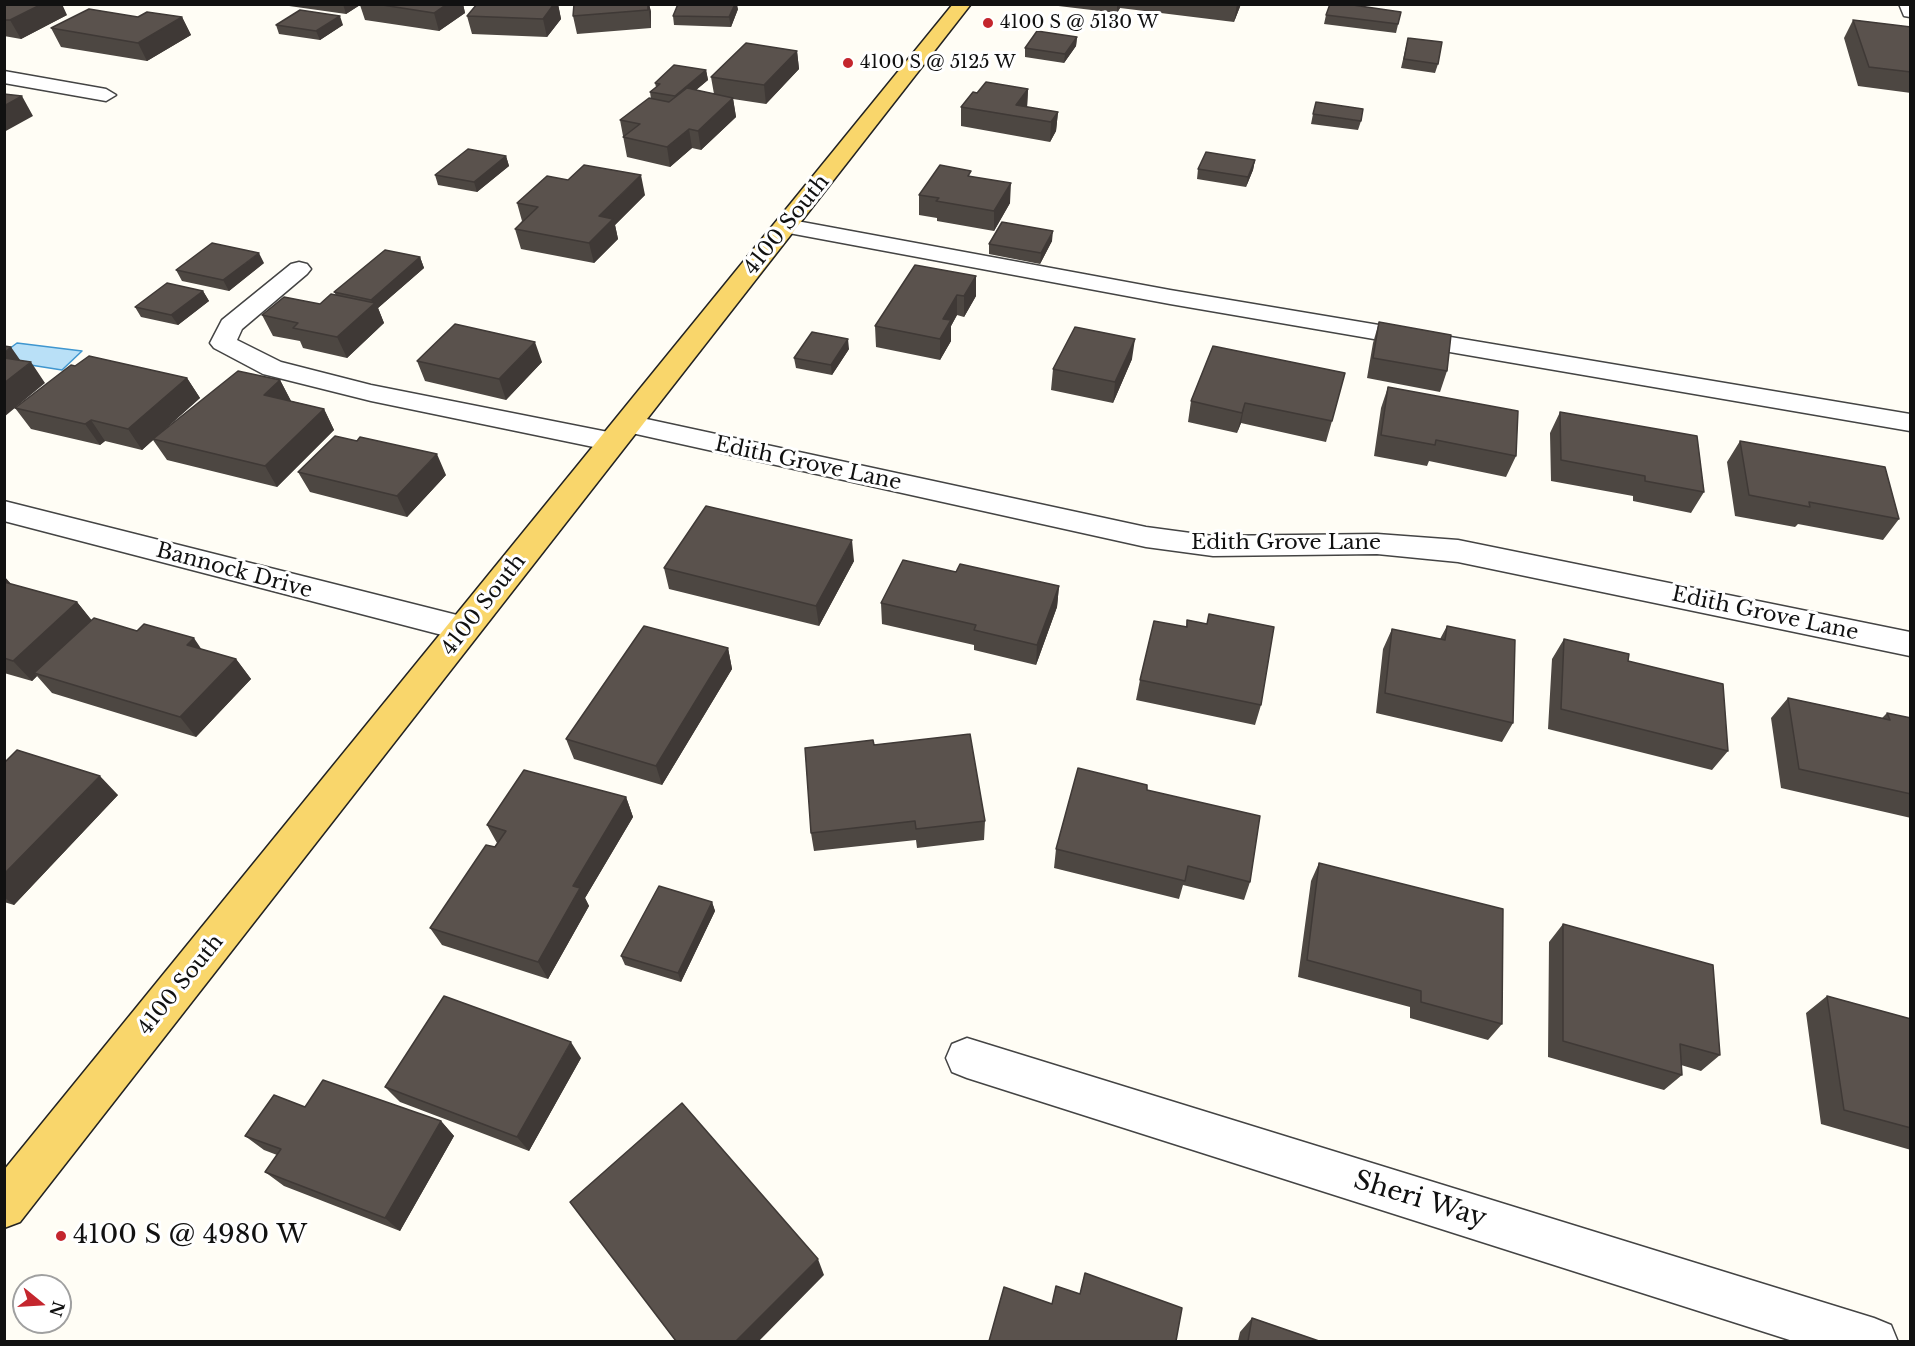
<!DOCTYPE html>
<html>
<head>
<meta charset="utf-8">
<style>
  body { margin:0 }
  #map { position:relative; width:1915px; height:1346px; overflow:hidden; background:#fffdf5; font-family:"Libre Baskerville",serif }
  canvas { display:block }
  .frame { position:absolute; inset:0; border:6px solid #111; pointer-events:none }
  .north { position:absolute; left:12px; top:1274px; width:60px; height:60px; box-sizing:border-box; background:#fff; border:2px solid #a0a0a0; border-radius:50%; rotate:108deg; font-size:16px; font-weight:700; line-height:24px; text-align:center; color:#111 }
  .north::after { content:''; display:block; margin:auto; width:21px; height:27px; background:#c4262e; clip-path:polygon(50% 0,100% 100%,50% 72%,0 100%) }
</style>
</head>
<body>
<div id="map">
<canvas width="1915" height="1346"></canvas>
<div class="frame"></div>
<div class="north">N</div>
</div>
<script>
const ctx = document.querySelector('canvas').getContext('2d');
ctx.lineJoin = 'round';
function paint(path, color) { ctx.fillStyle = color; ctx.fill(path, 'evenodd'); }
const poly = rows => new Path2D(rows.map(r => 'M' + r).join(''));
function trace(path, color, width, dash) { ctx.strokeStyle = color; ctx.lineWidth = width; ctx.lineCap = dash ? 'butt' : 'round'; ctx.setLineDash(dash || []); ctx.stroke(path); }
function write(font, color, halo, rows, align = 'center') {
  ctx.font = font + ' "Libre Baskerville",serif'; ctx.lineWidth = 6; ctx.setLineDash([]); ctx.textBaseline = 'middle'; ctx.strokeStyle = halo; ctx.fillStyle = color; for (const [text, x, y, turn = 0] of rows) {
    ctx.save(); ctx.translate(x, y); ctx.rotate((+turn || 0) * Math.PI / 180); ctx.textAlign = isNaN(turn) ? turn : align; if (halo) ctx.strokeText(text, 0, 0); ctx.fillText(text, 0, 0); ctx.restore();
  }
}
const water = poly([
  [17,343,82,351,62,370,5,361,5,352,17,343]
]);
const minor = poly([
  [1899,4,1910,4,1910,17,1904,16,1899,4],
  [4,71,106,89,116,95,106,101,4,83,4,71],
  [786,219,1170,290,1910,414,1910,431,1170,304,778,231,775,226,778,221,786,219],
  [299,262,307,264,311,269,307,274,242,329,237,340,281,362,371,385,613,433,623,436,627,442,623,448,613,451,371,401,263,374,214,348,210,343,222,320,291,264,299,262],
  [628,415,1146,527,1213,536,1377,534,1458,540,1910,632,1910,656,1458,562,1377,554,1213,556,1146,547,618,430,614,424,618,418,628,415],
  [4,501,465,617,476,621,481,629,476,637,465,641,4,521,4,501],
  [967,1038,1874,1318,1891,1325,1898,1342,1796,1342,967,1078,952,1072,946,1058,952,1044,967,1038]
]);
const major = poly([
  [953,4,971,4,20,1222,4,1228,4,1170,953,4]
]);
const wall = poly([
  [4,4,67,15,21,39,4,36],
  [463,4,465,13,439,31,365,20,360,5,346,14,282,5],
  [477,4,558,4,561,19,547,37,472,34,467,16],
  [574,4,649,4,651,12,651,28,577,34,573,16],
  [1241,4,1234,22,1120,8,1117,13,1050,5],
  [738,9,731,27,674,25,673,16],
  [1401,12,1396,33,1324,24,1326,15],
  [138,17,182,17,191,35,147,61,61,47,51,28],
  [1853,20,1911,27,1911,93,1858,86,1844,38],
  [276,25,343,25,320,40,279,34],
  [1077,37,1076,46,1064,63,1025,57,1025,48],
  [1408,38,1438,64,1435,73,1401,68],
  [797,51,799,69,766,104,733,99,736,117,701,150,692,148,670,167,627,157,620,120,651,99,650,92,656,87,655,83,706,70,708,80,696,90,714,94,711,77],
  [1028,89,1027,107,1058,112,1056,131,1050,142,961,126,961,107,977,93],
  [1313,114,1361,121,1358,130,1311,124],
  [506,156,509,166,477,192,438,185,435,175],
  [1255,160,1253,170,1246,187,1197,179,1198,169],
  [971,176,1010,203,994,231,937,221,937,218,919,215,919,195],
  [645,195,615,225,618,239,594,263,521,249,515,229,522,221,517,203],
  [1052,241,1040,264,989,254,989,244],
  [420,257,424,268,378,308,384,323,347,358,303,348,300,341,273,336,262,315,320,304,336,295,334,292],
  [264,263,229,291,182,281,176,270],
  [976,276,976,296,964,317,957,315,951,326,951,341,940,360,876,347,875,326],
  [203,291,209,301,178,325,141,317,135,307],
  [1379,322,1447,371,1440,392,1367,378,1373,343],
  [1213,346,1332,421,1326,442,1241,423,1237,433,1188,422,1191,401],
  [849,349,832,375,796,368,794,358],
  [1132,359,1113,403,1051,390,1053,369],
  [417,361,542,362,506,400,425,381],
  [75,366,187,378,200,398,165,429,280,380,291,401,324,409,334,430,277,487,167,460,153,440,142,450,105,441,100,445,31,429,15,408],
  [1388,387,1516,456,1506,477,1429,461,1427,466,1374,456,1381,408],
  [1560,412,1704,492,1691,513,1633,501,1633,496,1551,481,1550,433],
  [1740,441,1899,519,1883,540,1798,524,1795,527,1735,516,1727,462],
  [298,472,446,475,407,517,310,492],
  [854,561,819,626,669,589,664,568],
  [956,572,1059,586,1057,607,1036,665,974,650,974,645,882,624,881,603],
  [4,577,11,584,77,602,91,620,201,649,236,659,251,679,196,737,52,693,37,676,32,681,4,673],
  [1187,620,1207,624,1261,705,1255,725,1136,700,1140,680,1186,627],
  [1447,626,1513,723,1502,742,1376,713,1383,649,1392,629,1440,639],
  [1564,639,1628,661,1728,751,1712,770,1548,729,1552,659],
  [728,648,732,669,662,785,574,759,566,739],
  [1788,698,1882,718,1887,713,1911,718,1911,818,1781,788,1771,718],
  [874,745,985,821,984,840,917,848,916,840,814,851,811,833],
  [4,763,118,795,14,905,4,902],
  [1147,790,1250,882,1244,900,1183,885,1179,899,1054,868,1056,849],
  [626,797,633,817,585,898,589,906,548,979,442,945,430,928,497,843,487,825],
  [1319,863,1502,1024,1488,1040,1410,1018,1410,1007,1298,977,1311,881],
  [712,902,715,911,681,982,625,965,621,956],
  [1563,924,1720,1055,1701,1071,1681,1065,1682,1075,1664,1090,1548,1057,1549,942],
  [1827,996,1911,1019,1911,1150,1821,1124,1806,1013],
  [581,1058,529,1151,400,1102,385,1087],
  [305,1107,441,1121,454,1136,400,1231,284,1186,265,1172,277,1155,264,1150,245,1136],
  [1252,1318,1319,1341,1238,1341,1240,1332]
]);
const shadedWall = poly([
  [42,4,62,4,67,15,21,39,10,20],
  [343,4,360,4,360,5,346,14],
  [447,4,463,4,465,13,439,31,434,13],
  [554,4,558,4,561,19,547,37,543,19],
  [648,4,649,4,651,12,651,28],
  [735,4,737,4,738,9,731,27,729,17],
  [1117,4,1120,4,1120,8,1117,13],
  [1237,4,1241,4,1234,22],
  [340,16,343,25,320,40,316,31],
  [182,17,191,35,147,61,138,43],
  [1077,37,1076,46,1064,63,1065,54],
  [797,51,799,69,766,104,764,85],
  [706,70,708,80,677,106,675,96],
  [1028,89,1027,108,1016,105],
  [22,96,33,116,4,132,4,106],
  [733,98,736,117,701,150,698,131],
  [1058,112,1056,131,1050,142,1051,122],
  [689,129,692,148,670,167,667,147],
  [506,156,509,166,477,192,474,182],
  [1255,160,1253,170,1246,187,1248,177],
  [641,175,645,195,615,225,618,239,594,263,589,243,599,216],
  [1011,183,1010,203,994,231,994,211],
  [1053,231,1052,241,1040,264,1041,253],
  [259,253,264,263,229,291,223,280],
  [420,257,424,268,378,308,384,323,347,358,337,337,373,305,371,300],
  [976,276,976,296,964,317,964,296],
  [203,291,209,301,178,325,171,315],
  [957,295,957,315,951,326,951,341,940,360,940,339,943,319],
  [848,339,849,349,832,375,831,365],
  [1135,339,1132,359,1113,403,1115,382],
  [535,342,542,362,506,400,499,379],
  [11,347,25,367,31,362,45,383,4,417,4,353],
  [187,378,200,398,142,450,128,429],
  [280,380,291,401,264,395],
  [1245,403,1241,423,1237,433,1242,413],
  [324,409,334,430,277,487,265,466],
  [91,420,105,441,100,445,85,424],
  [437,454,446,475,407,517,397,496],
  [852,540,854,561,819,626,816,606],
  [5,577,23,598,4,585],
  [1059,586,1057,607,1036,665,1037,645],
  [77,602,94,623,34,673,37,676,32,681,13,661],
  [194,638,208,659,187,645],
  [728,648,732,669,662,785,656,766],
  [236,659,251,679,196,737,180,717],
  [100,776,118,795,14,905,4,897,4,874],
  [626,797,633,817,585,898,589,906,548,979,538,962,573,886],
  [712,902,715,911,681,982,678,973],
  [571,1042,581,1058,529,1151,517,1137],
  [441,1121,454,1136,400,1231,385,1218],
  [818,1259,824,1275,759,1341,736,1341]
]);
const building = poly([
  [4,4,42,4,10,20,4,20,4,4],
  [376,4,447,4,434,13,376,4],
  [477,4,554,4,543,19,467,16,477,4],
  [574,4,648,4,648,10,573,16,574,4],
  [678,4,735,4,729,17,673,16,678,4],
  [1330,4,1346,4,1401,12,1398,24,1326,15,1330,4],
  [89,9,138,17,147,12,182,17,138,43,51,28,89,9],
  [300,10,340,16,316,31,276,25,300,10],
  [1853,20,1911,27,1911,72,1869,67,1853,20],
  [1037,31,1077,37,1065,54,1025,48,1037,31],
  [1408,38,1442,42,1438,64,1404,59,1408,38],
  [746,43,797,51,764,85,711,77,746,43],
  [674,65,706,70,675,96,650,92,660,84,655,83,674,65],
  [986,82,1028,89,1016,105,1058,112,1051,122,961,107,973,92,977,93,986,82],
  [687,88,733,98,698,131,689,129,667,147,623,137,640,124,620,120,649,98,669,102,687,88],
  [4,94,22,96,4,106,4,94],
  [1316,102,1363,109,1361,121,1313,114,1316,102],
  [468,149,506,156,474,182,435,175,468,149],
  [1206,152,1255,160,1248,177,1198,169,1206,152],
  [584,165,641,175,599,216,613,219,589,243,515,229,538,207,517,203,547,176,568,180,584,165],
  [940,165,971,171,968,176,1011,183,994,211,936,201,939,198,919,195,940,165],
  [1002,222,1053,231,1041,253,989,244,1002,222],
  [212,243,259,253,223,280,176,270,212,243],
  [385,250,420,257,371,300,334,292,385,250],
  [915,265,976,276,964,296,957,295,943,319,951,320,940,339,875,326,915,265],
  [167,283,203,291,171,315,135,307,167,283],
  [331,294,375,303,337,337,293,328,298,323,262,315,284,297,320,304,331,294],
  [1379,322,1451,335,1447,371,1373,358,1379,322],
  [455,324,535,342,499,379,417,361,455,324],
  [1075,327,1135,339,1115,382,1053,369,1075,327],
  [812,332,848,339,831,365,794,358,812,332],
  [4,346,11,347,4,353,4,346],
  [1213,346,1345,373,1332,421,1245,403,1242,413,1191,401,1213,346],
  [89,356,187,378,128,429,91,420,85,424,15,408,71,365,75,366,89,356],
  [4,358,31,362,4,383,4,358],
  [238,371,280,380,264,395,324,409,265,466,153,439,238,371],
  [1388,387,1518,411,1516,456,1436,440,1435,445,1381,435,1388,387],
  [1560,412,1697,436,1704,492,1645,481,1645,476,1561,460,1560,412],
  [335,436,357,441,360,437,437,454,397,496,298,472,335,436],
  [1740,441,1885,467,1899,519,1809,502,1810,507,1749,495,1740,441],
  [706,506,852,540,816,606,664,568,706,506],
  [903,560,956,572,960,564,1059,586,1037,645,974,630,976,625,881,603,903,560],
  [4,582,77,602,13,661,4,658,4,582],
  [1209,614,1274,627,1261,705,1140,680,1154,621,1187,627,1187,620,1207,624,1209,614],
  [94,618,137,631,144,624,194,638,187,645,236,659,180,717,34,673,94,618],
  [644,626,728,648,656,766,566,739,644,626],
  [1447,626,1515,640,1513,723,1385,693,1392,629,1445,640,1447,626],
  [1564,639,1629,654,1628,661,1723,684,1728,751,1561,709,1564,639],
  [1788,698,1890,720,1887,713,1911,718,1911,794,1799,769,1788,698],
  [970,734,985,821,916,829,915,821,811,833,805,748,873,740,874,745,970,734],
  [17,750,100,776,4,874,4,763,17,750],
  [1078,768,1147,785,1147,790,1260,816,1250,882,1188,866,1185,881,1056,849,1078,768],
  [524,770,626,797,573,886,580,888,538,962,430,928,486,845,495,847,506,831,487,825,524,770],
  [1319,863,1503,909,1502,1024,1421,1002,1421,991,1307,960,1319,863],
  [659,886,712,902,678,973,621,956,659,886],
  [1563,924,1713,965,1720,1055,1680,1044,1682,1075,1563,1041,1563,924],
  [444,996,571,1042,517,1137,385,1087,444,996],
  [1827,996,1911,1019,1911,1128,1844,1110,1827,996],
  [323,1080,441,1121,385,1218,265,1172,281,1149,245,1136,274,1095,305,1107,323,1080],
  [682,1103,818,1259,736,1341,676,1341,570,1202,682,1103],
  [1085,1273,1182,1308,1176,1341,989,1341,1004,1287,1052,1304,1056,1286,1080,1294,1085,1273],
  [1252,1318,1319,1341,1248,1341,1252,1318]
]);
const markers = [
  [988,23,6,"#c4262e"],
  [848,63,6,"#c4262e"],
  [61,1236,6,"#c4262e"]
];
const farPoinames = [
  ["4100 S @ 5130 W",1000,23],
  ["4100 S @ 5125 W",860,63]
];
const streetNames = [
  ["4100 South",787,225,-51],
  ["Edith Grove Lane",808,464,12],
  ["Edith Grove Lane",1286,543],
  ["Bannock Drive",234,571,15],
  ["4100 South",484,605,-52],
  ["Edith Grove Lane",1765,614,12],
  ["4100 South",181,985,-51]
];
const nearStreetnames = [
  ["Sheri Way",1420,1200,17]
];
const nearPoinames = [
  ["4100 S @ 4980 W",73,1236]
];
paint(water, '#b9e0f7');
trace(water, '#3f96cf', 1.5);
trace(minor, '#444', 3);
trace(major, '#222', 3);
paint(minor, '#fff');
paint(major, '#f9d66b');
paint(wall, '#4d4742');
paint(shadedWall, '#3f3936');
paint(building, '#5a524d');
trace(building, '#3f3936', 1.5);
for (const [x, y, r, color] of markers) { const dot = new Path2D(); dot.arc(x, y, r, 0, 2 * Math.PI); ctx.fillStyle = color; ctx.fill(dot); trace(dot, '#fff', 2); }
write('18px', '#111', '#fff', farPoinames, 'left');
write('21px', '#111', '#fff', streetNames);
write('26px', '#111', '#fff', nearStreetnames);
write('26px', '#111', '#fff', nearPoinames, 'left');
</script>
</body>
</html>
